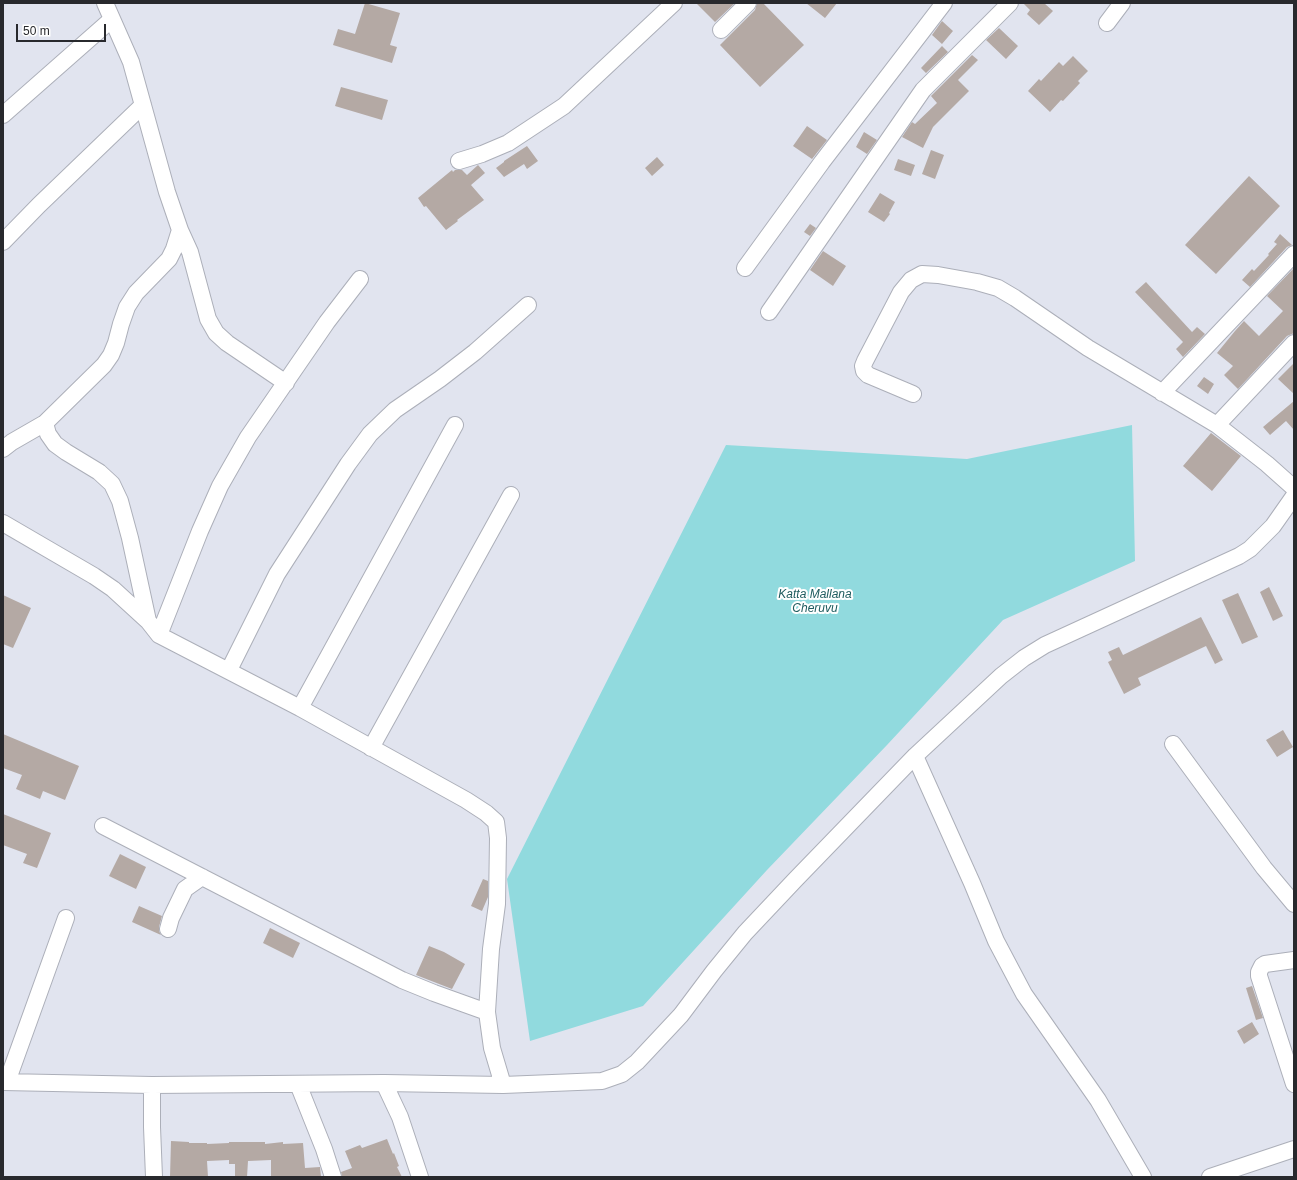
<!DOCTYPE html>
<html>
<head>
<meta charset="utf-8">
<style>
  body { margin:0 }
  #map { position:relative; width:1297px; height:1180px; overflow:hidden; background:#e1e4ef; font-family:Helvetica,sans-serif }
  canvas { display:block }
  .frame { position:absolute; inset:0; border:4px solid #28292d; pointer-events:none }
  .scale { position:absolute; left:16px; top:24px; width:90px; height:18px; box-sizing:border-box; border:2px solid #28292d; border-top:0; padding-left:5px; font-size:12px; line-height:14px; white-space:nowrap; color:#28292d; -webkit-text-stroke:3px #fff; paint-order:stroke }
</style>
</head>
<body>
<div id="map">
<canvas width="1297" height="1180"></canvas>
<div class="frame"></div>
<div class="scale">50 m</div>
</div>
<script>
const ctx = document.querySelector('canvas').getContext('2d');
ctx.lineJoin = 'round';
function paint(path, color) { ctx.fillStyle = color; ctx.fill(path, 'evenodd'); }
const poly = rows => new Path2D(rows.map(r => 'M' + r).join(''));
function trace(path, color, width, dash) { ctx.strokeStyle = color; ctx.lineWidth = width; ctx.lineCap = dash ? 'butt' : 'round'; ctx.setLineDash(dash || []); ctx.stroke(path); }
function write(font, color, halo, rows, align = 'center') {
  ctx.font = font + ' Helvetica,sans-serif'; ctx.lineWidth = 4; ctx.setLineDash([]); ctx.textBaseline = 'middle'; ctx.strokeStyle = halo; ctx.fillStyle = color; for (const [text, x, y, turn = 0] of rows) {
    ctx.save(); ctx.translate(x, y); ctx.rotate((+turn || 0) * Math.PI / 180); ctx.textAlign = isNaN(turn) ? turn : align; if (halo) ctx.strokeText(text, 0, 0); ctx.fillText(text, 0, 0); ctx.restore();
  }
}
const water = poly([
  [1132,425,1135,561,1003,620,887,745,767,870,643,1006,530,1041,507,879,726,445,967,459]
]);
const building = poly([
  [365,3,400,13,390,45,397,47,392,63,333,45,338,29,355,34],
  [696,3,735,3,715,22],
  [757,3,763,3,804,45,760,87,720,45,755,10],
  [806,3,837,3,825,18],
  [1023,3,1044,3,1053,11,1039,25,1027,14,1030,10],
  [942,21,953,31,942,44,932,35],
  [999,28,1018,46,1006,59,986,40],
  [942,46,948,52,926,73,921,68],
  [972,55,978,60,958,80,969,91,933,127,923,148,902,137,912,122,915,124,937,103,931,96],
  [1073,56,1088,71,1078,81,1080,83,1063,101,1061,100,1050,112,1028,91,1039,79,1041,81,1059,62,1063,66],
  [341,87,388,100,382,120,335,106],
  [807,126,827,140,812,159,793,146],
  [864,132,877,140,867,154,856,147],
  [527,146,538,161,527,169,524,164,504,177,496,168,504,162,504,161],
  [931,150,944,155,935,179,922,174],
  [657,157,664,165,652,176,645,168],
  [898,159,915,165,911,176,894,170],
  [478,165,485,173,471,185,484,200,457,220,458,221,446,230,426,206,424,207,418,198,452,170,453,172,455,170,462,170,467,175],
  [1249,176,1280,206,1216,274,1185,245],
  [880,193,895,202,889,213,890,214,884,222,868,212],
  [810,224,816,228,810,236,804,232],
  [1280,234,1292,245,1287,247,1250,287,1242,280,1252,269,1254,271,1269,255,1268,254,1277,244,1274,242],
  [823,251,846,266,833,286,810,270],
  [1294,268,1294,333,1287,336,1238,389,1224,375,1233,366,1217,353,1235,331,1244,321,1259,336,1283,311,1267,296],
  [1146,282,1192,332,1197,327,1205,334,1183,357,1176,349,1183,342,1135,292],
  [1294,363,1294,394,1278,379],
  [1204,377,1214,384,1208,394,1197,386],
  [1294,401,1294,430,1286,421,1270,435,1263,427],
  [1211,433,1241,456,1212,491,1183,466],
  [1269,587,1283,616,1273,621,1260,592],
  [1238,593,1258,637,1242,644,1222,600],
  [3,595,31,608,13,648,3,644],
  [1201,617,1223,660,1215,664,1206,646,1138,678,1141,685,1124,694,1108,662,1112,660,1108,652,1119,647,1123,655],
  [1283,730,1293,747,1277,757,1266,740],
  [3,734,79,766,65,800,43,791,40,799,16,789,22,775,3,768],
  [3,814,51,833,37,868,23,863,27,854,3,845],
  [120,854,146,867,136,889,109,876],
  [483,879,488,881,488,897,482,911,471,906],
  [139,906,162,916,159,927,159,931,161,935,132,922],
  [270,928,300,943,293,958,263,943],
  [429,946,444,952,465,964,452,989,416,975],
  [1252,986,1263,1018,1256,1020,1246,988],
  [1252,1022,1259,1034,1244,1044,1237,1031],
  [387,1139,393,1154,394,1153,399,1166,397,1167,402,1177,342,1177,341,1172,352,1168,345,1151,360,1145,362,1148],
  [171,1141,189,1142,189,1143,207,1143,207,1144,229,1143,229,1142,265,1142,265,1144,283,1142,283,1144,303,1143,305,1168,320,1167,321,1177,271,1177,271,1160,248,1161,247,1177,235,1177,235,1164,229,1164,229,1160,207,1161,208,1177,170,1177]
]);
const minor = poly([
  [105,3,131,62,167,192,180,230,190,252,208,319,216,333,227,343,286,383],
  [1107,23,1122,3],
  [721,30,748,3],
  [3,115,112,19],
  [459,161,482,154,508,143,564,106,674,3],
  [3,242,39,205,143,105],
  [745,268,822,162,944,3],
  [769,312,923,90,1010,3],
  [1162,393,1294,254],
  [913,394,868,375,864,371,863,366,865,361,901,292,911,280,922,274,938,275,977,282,998,288,1015,298,1088,348,1217,425,1267,464,1294,488],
  [45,423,48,434,55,444,66,452,99,472,112,484,120,501,130,538,148,621,159,635,300,708,466,800,486,813,496,822,498,838,497,904,491,949,487,1012,492,1048,503,1085],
  [1217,425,1294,343],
  [3,449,12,442,45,423,104,365,111,355,116,343,121,324,127,307,136,293,169,259,174,249,180,230],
  [3,523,94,576,113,589,148,621],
  [159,635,200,531,220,486,248,437,327,322,360,279],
  [229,670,277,574,348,464,370,434,395,410,440,379,475,352,528,305],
  [300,708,455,425],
  [1173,744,1264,868,1294,904],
  [371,748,511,495],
  [915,756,972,883,996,941,1024,994,1098,1100,1143,1177],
  [103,826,402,980,434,993,487,1012],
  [168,929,171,918,185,889,202,877],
  [1294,960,1265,964,1262,966,1259,972,1259,976,1294,1084],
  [3,1082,152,1085,384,1083,503,1085,602,1081,622,1074,637,1062,681,1015,714,971,745,933,795,880,915,756,1001,676,1024,658,1045,645,1239,556,1250,549,1273,526,1294,496],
  [7,1082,66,918],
  [384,1083,400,1117,420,1177],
  [298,1084,324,1149,333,1177],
  [152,1085,152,1127,154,1177],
  [1210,1177,1294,1149]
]);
const waterNames = [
  ["Katta Mallana",815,595],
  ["Cheruvu",815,609]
];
paint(water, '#91dade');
paint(building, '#b4a9a4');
trace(minor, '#acafb9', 18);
trace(minor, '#fff', 16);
write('italic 12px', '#1e5b5e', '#fff', waterNames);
</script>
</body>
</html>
